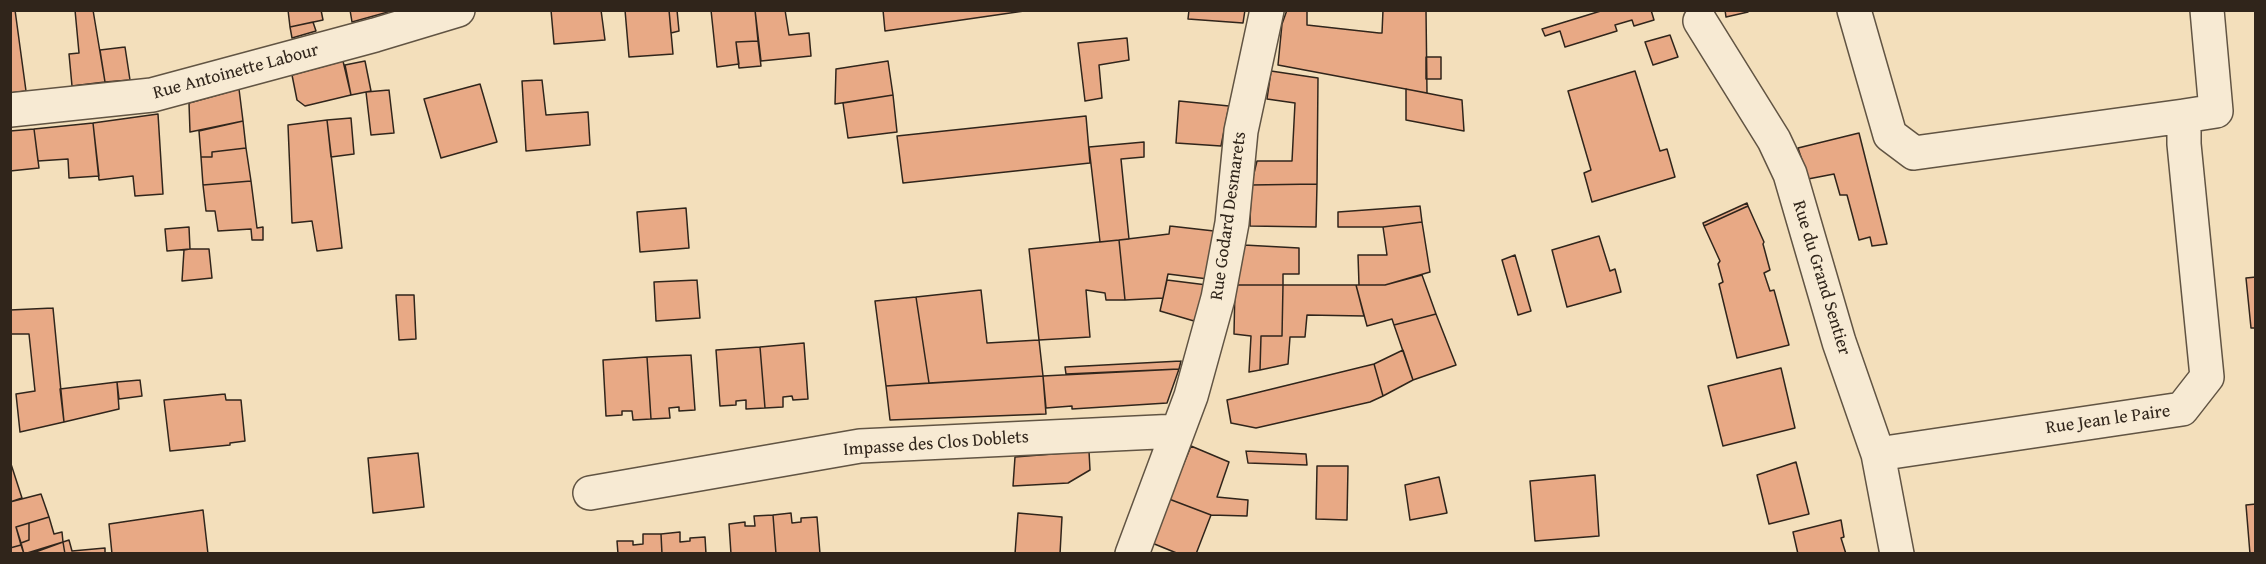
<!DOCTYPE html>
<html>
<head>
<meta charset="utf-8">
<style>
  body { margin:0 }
  #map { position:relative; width:2266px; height:564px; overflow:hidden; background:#f3dfbb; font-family:"Gentium Book Plus",serif }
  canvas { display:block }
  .frame { position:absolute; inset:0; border:12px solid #30251b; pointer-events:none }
</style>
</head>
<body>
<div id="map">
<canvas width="2266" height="564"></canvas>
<div class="frame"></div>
</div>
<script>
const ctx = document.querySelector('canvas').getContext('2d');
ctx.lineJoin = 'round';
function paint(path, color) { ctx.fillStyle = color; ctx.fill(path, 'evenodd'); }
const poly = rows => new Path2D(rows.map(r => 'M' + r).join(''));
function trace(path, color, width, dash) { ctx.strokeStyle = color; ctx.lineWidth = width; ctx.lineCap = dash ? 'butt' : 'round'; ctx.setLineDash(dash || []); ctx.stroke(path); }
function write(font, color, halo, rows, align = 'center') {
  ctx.font = font + ' "Gentium Book Plus",serif'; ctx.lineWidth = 4.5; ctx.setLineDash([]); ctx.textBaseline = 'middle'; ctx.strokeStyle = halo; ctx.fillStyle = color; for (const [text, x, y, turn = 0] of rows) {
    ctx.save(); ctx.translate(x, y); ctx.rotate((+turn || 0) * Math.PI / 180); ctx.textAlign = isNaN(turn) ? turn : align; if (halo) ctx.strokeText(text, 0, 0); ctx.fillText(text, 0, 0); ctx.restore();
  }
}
const building = poly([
  [10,10,15,10,26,91,10,93,10,10],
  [75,10,93,10,105,82,72,86,69,54,79,53,75,10],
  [288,10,321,10,323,20,290,27,288,10],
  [350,10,388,10,388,12,352,22,350,10],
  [551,10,601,10,605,40,554,44,551,10],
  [625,10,669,10,673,54,629,57,625,10],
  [669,10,677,10,679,31,671,33,669,10],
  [711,10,755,10,758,41,736,42,739,64,717,67,711,10],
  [755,10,785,10,789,35,809,33,811,56,761,61,755,10],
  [883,10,1031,10,885,31,883,10],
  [1189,10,1245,10,1243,23,1188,19,1189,10],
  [1287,10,1307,10,1307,25,1379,33,1382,33,1383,10,1426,10,1427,93,1278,65,1282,24,1287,10],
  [1604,10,1651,10,1654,20,1634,26,1632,20,1615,25,1617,31,1565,47,1560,31,1545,36,1542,29,1604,10],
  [1725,10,1748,10,1748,12,1726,17,1725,10],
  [313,22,316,31,292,38,290,27,313,22],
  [1670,35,1678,57,1653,65,1645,42,1670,35],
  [1127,38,1129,60,1099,65,1102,98,1085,101,1078,43,1127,38],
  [758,41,761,66,739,68,736,42,758,41],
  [125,47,130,80,105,82,100,50,125,47],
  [1426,57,1441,57,1441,79,1426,79,1426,57],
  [343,61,351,95,305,106,297,100,292,75,343,61],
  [365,61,371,91,351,95,345,65,365,61],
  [888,61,893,95,835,104,836,69,888,61],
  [1271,71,1318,78,1317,184,1251,185,1257,161,1292,161,1295,103,1267,99,1271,71],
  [1635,71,1660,151,1667,149,1675,177,1592,202,1584,173,1591,170,1568,91,1635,71],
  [542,80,546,115,588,112,590,145,526,151,522,81,542,80],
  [480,84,497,142,441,158,424,99,480,84],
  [239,89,243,121,190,132,189,103,239,89],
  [1406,89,1462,100,1464,131,1406,120,1406,89],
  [389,90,394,133,371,135,366,92,389,90],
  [893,95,897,132,848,138,843,103,893,95],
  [1179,101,1229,106,1221,146,1176,143,1179,101],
  [158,114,163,194,135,196,133,176,99,180,93,123,158,114],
  [1086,116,1090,163,903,183,897,136,1086,116],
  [351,118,354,154,331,157,327,120,351,118],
  [327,120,342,248,317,251,312,221,292,223,288,125,327,120],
  [243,121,246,148,212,152,212,157,201,157,199,131,243,121],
  [93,123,99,176,69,178,68,159,38,161,34,129,93,123],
  [34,129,39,168,10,171,10,131,34,129],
  [1859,133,1887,244,1872,246,1870,237,1859,240,1847,195,1840,195,1834,174,1808,179,1798,148,1859,133],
  [1144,142,1144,157,1121,159,1129,239,1100,242,1089,147,1144,142],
  [246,148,251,181,203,185,201,157,212,157,212,152,246,148],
  [251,181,257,228,263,227,263,240,252,240,251,229,218,231,215,211,206,211,203,185,251,181],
  [1317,184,1316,227,1250,226,1251,185,1317,184],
  [1747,203,1748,206,1704,226,1703,223,1747,203],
  [1420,206,1422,222,1383,227,1338,227,1338,212,1420,206],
  [1748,206,1764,242,1763,244,1770,270,1764,273,1770,291,1774,290,1789,345,1737,358,1719,284,1723,282,1718,264,1720,261,1704,226,1748,206],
  [686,208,689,248,640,252,637,212,686,208],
  [1422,222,1430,272,1385,285,1359,285,1358,255,1387,255,1383,227,1422,222],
  [1170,226,1214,231,1208,279,1168,274,1163,298,1125,300,1119,240,1169,234,1170,226],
  [189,227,190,249,167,251,165,229,189,227],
  [1599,236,1610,271,1615,269,1621,292,1567,307,1552,250,1599,236],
  [1119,240,1125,300,1106,300,1105,293,1086,290,1090,337,1039,340,1029,249,1119,240],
  [1244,245,1299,248,1299,274,1283,274,1283,285,1235,285,1244,245],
  [190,249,209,249,212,278,182,281,184,250,190,249],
  [1515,255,1531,311,1518,315,1502,260,1515,255],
  [1422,275,1436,314,1394,325,1392,319,1367,326,1356,285,1385,285,1422,275],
  [2256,277,2256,328,2251,328,2246,278,2256,277],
  [697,280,700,318,656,321,654,282,697,280],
  [1167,280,1207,285,1194,321,1160,311,1167,280],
  [1235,285,1283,285,1282,336,1261,336,1260,370,1249,372,1251,336,1234,334,1235,285],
  [1283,285,1356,285,1364,316,1307,315,1305,337,1290,337,1288,364,1260,370,1261,336,1282,336,1283,285],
  [981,290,987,343,1039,340,1043,376,929,383,916,297,981,290],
  [396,295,414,295,416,339,399,340,396,295],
  [916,297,929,383,886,386,875,301,916,297],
  [53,308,64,422,20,432,16,394,35,391,29,334,10,334,10,310,53,308],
  [1436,314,1456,365,1413,380,1394,325,1436,314],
  [804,343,808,399,793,400,792,396,783,397,783,407,765,408,760,347,804,343],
  [760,347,765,408,746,409,746,400,736,401,736,405,720,406,716,350,760,347],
  [1403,350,1413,380,1383,396,1374,364,1403,350],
  [691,355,695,410,679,411,679,407,669,408,670,418,651,419,647,357,691,355],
  [647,357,651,419,633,420,632,411,622,411,622,415,606,416,603,360,647,357],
  [1181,361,1179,369,1066,374,1065,367,1181,361],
  [1374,364,1383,396,1370,402,1256,428,1231,423,1227,400,1374,364],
  [1781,368,1795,428,1723,446,1708,386,1781,368],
  [1179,369,1167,403,1072,409,1072,406,1046,408,1043,376,1179,369],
  [1043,376,1046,414,890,420,886,386,1043,376],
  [140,380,142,396,119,399,117,382,140,380],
  [117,382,119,409,64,422,60,389,117,382],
  [225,394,226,400,241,400,245,441,230,443,230,445,170,451,164,400,225,394],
  [1191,446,1229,462,1217,497,1248,500,1247,516,1211,515,1169,499,1191,446],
  [1089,451,1090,470,1068,483,1013,486,1015,457,1089,451],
  [1246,451,1306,454,1307,465,1248,463,1246,451],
  [418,453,424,507,373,513,368,458,418,453],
  [10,461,22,498,10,502,10,461],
  [1796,462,1809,514,1769,524,1757,475,1796,462],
  [1317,466,1348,466,1347,520,1316,519,1317,466],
  [1595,475,1599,536,1535,541,1530,481,1595,475],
  [1439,477,1447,513,1410,520,1405,485,1439,477],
  [41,494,49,517,16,527,21,545,10,548,10,502,41,494],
  [1169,499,1211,515,1196,554,1179,554,1152,543,1169,499],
  [2256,504,2256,554,2250,554,2246,505,2256,504],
  [203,510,208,554,112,554,109,524,203,510],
  [791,513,792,523,801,522,801,518,817,517,820,554,776,554,773,515,791,513],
  [1018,513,1062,517,1060,554,1015,554,1018,513],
  [773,515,776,554,731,554,729,524,745,522,745,526,755,526,754,516,773,515],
  [49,517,54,534,62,532,63,542,24,554,21,543,29,540,29,523,49,517],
  [1841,520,1844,537,1841,538,1846,554,1798,554,1793,532,1841,520],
  [29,523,29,540,21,543,16,527,29,523],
  [680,532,680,542,690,541,690,538,705,537,706,554,662,554,661,534,680,532],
  [643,534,661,534,662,554,618,554,617,541,633,541,633,545,643,544,643,534],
  [69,540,72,551,105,548,105,554,65,554,63,542,69,540],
  [63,542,65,554,30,554,63,542],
  [21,545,24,554,10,554,10,548,21,545]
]);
const minor = poly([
  [1854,10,1890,135,1914,153,2184,116,2184,144,2207,377,2182,409,1878,454],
  [1700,21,1774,140,1790,174,1839,342,1878,454,1897,554],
  [10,110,152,95,375,35,458,10],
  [2184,116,2216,111,2207,10],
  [590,493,860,446,1178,431],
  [1132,554,1191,396,1218,298,1232,223,1241,131,1267,10]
]);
const streetNames = [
  ["Rue Antoinette Labour",236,72,-15],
  ["Rue Godard Desmarets",1229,216,-82],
  ["Rue du Grand Sentier",1821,278,73],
  ["Rue Jean le Paire",2108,420,-8],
  ["Impasse des Clos Doblets",936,444,-4]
];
paint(building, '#e8a985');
trace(building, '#30251b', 1.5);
trace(minor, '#615443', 36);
trace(minor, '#f7ead3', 33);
write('18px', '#30251b', '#f7ead3', streetNames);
</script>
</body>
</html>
